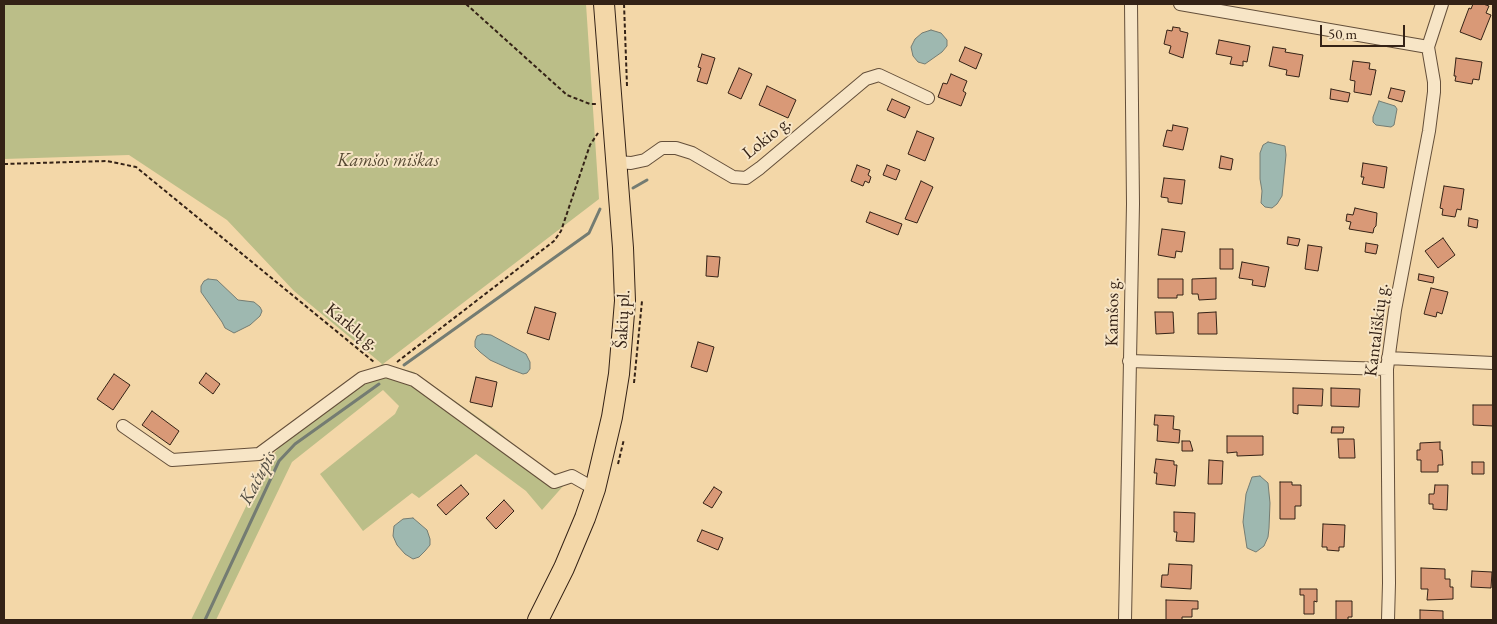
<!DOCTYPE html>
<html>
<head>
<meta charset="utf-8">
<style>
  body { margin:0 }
  #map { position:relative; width:1497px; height:624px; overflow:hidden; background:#f3d7a8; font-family:"EB Garamond",serif }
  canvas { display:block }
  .frame { position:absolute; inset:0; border:5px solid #342216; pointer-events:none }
  .scale { position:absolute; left:1320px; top:25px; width:85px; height:22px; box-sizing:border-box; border:2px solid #342216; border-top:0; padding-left:6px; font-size:15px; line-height:18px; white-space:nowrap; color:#342216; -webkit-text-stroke:4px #f7e5c6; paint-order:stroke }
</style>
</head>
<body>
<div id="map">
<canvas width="1497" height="624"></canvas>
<div class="frame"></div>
<div class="scale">50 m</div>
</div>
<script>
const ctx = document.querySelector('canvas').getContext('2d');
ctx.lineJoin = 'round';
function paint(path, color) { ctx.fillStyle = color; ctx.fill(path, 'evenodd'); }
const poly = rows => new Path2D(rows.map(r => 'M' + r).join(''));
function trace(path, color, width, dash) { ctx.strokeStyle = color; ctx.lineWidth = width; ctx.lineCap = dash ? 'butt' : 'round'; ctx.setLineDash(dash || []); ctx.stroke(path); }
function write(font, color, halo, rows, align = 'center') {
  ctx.font = font + ' "EB Garamond",serif'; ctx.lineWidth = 4; ctx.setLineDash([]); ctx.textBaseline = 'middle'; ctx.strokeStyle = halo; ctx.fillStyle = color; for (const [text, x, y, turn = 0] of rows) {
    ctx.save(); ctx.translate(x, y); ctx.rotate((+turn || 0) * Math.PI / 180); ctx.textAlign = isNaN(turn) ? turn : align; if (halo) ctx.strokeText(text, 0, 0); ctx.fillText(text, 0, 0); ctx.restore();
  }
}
const green = poly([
  [4,4,586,4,599,199,383,364,414,372,496,430,546,472,572,476,542,510,526,491,476,454,419,498,412,493,363,531,320,474,395,414,399,406,383,390,292,462,216,620,191,620,268,461,289,435,382,364,294,291,227,220,129,155,4,159]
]);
const water = poly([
  [931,30,941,33,947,40,947,46,942,52,925,64,918,62,913,56,911,47,915,39,922,33,931,30],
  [1379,101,1395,106,1397,109,1394,125,1391,127,1376,125,1373,122,1373,117,1379,101],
  [1268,142,1285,146,1286,155,1282,196,1277,204,1272,208,1265,207,1261,203,1262,191,1260,179,1260,153,1263,145,1268,142],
  [208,279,217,280,238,300,254,302,260,307,262,311,260,316,250,325,234,333,225,328,222,322,201,292,201,286,204,281,208,279],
  [482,334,491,335,526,354,530,362,530,369,527,373,523,374,510,369,490,360,480,352,475,347,475,341,477,336,482,334],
  [1260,476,1268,483,1270,503,1269,528,1268,537,1264,546,1256,552,1247,548,1243,522,1246,494,1252,477,1260,476],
  [413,518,427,530,430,539,430,545,425,551,419,557,413,559,405,554,397,545,393,536,394,526,403,519,413,518]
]);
const stream = poly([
  [633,188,647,180],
  [404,365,589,233,600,209],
  [205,620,279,461,295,444,379,384]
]);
const building = poly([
  [1473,4,1483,4,1489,6,1486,13,1491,15,1481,40,1460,32,1469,8,1471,9,1473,4],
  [1173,27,1180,28,1180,31,1188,33,1183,58,1169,53,1171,46,1164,44,1167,30,1172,31,1173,27],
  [1219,40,1250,46,1247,62,1243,61,1243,66,1230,64,1232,57,1216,54,1219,40],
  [965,47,982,54,976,69,959,61,965,47],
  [1273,47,1286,49,1285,52,1303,55,1299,77,1286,75,1287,70,1269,66,1273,47],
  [702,54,715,58,707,84,697,81,701,68,698,67,702,54],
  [1456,58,1482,62,1479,80,1473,79,1472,84,1455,81,1456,76,1454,76,1456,58],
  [1353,61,1370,63,1369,69,1376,70,1371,95,1354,92,1355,81,1350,80,1353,61],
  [739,68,752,74,741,99,728,93,739,68],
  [951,74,967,81,963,91,966,93,961,106,938,97,943,83,947,84,951,74],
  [767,86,796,100,788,118,759,105,767,86],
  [1391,88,1405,91,1402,102,1388,98,1391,88],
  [1331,89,1350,93,1348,102,1330,99,1331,89],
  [892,99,910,107,905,118,887,110,892,99],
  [1173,125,1188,128,1183,150,1163,146,1167,130,1172,131,1173,125],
  [917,131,934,138,925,161,908,154,917,131],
  [1221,156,1233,159,1231,170,1219,168,1221,156],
  [1363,163,1387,167,1384,188,1362,184,1364,177,1361,177,1363,163],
  [857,165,870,170,868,175,871,177,869,183,865,181,863,186,851,181,857,165],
  [887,165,900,170,896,180,883,175,887,165],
  [1164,178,1185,180,1182,204,1168,202,1168,198,1161,197,1164,178],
  [921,181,933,187,917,223,905,219,921,181],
  [1444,186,1464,189,1461,210,1457,209,1455,217,1442,215,1443,209,1440,208,1444,186],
  [1355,208,1377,213,1376,226,1374,228,1373,233,1349,229,1351,222,1346,221,1347,214,1353,215,1355,208],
  [870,212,902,224,898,235,866,222,870,212],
  [1469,218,1478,220,1477,228,1468,226,1469,218],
  [1162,229,1185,232,1182,252,1176,251,1175,258,1158,255,1162,229],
  [1288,237,1300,239,1298,246,1287,244,1288,237],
  [1443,238,1455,255,1438,268,1425,251,1443,238],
  [1366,243,1378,245,1376,254,1365,252,1366,243],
  [1308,245,1322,247,1318,271,1305,269,1308,245],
  [1220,249,1233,249,1233,269,1220,269,1220,249],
  [707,256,720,257,718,277,706,276,707,256],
  [1242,262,1269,267,1265,287,1252,285,1253,280,1239,278,1242,262],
  [1419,274,1434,277,1433,283,1418,280,1419,274],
  [1216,278,1216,299,1199,300,1198,294,1192,294,1192,279,1216,278],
  [1158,279,1183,279,1183,295,1177,295,1177,298,1158,298,1158,279],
  [1431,288,1448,292,1442,314,1437,312,1436,317,1424,314,1431,288],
  [535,307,556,313,549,340,527,333,535,307],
  [1155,312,1173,312,1174,333,1156,334,1155,312],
  [1216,312,1217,334,1198,334,1198,313,1216,312],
  [698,342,714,347,707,372,691,367,698,342],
  [206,373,220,384,213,394,199,383,206,373],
  [114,374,130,385,113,410,97,399,114,374],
  [476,377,497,382,492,407,470,402,476,377],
  [1293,388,1323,389,1322,406,1298,405,1298,414,1293,413,1293,388],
  [1331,388,1360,389,1359,407,1331,406,1331,388],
  [1473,405,1493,405,1493,426,1473,425,1473,405],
  [152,411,179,431,170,445,142,425,152,411],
  [1155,415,1174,416,1173,429,1180,430,1179,443,1157,441,1158,425,1154,425,1155,415],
  [1332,427,1344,427,1343,433,1331,433,1332,427],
  [1227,436,1263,436,1263,455,1237,456,1237,452,1227,453,1227,436],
  [1338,439,1354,439,1355,458,1339,458,1338,439],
  [1182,441,1190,441,1193,451,1182,451,1182,441],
  [1440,442,1440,450,1442,450,1443,465,1438,465,1438,472,1421,472,1421,460,1417,460,1417,450,1420,450,1420,443,1440,442],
  [1156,459,1174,461,1174,465,1177,465,1175,486,1156,484,1157,473,1154,473,1156,459],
  [1209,460,1223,461,1222,484,1208,484,1209,460],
  [1472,462,1484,462,1484,474,1472,474,1472,462],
  [1280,482,1292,482,1292,485,1301,485,1301,506,1295,506,1295,519,1280,519,1280,482],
  [461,485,469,494,446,515,437,505,461,485],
  [1435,485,1448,485,1447,510,1433,509,1433,504,1429,504,1429,494,1434,494,1435,485],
  [714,487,722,492,712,508,703,503,714,487],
  [504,500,514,511,496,529,486,518,504,500],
  [1174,512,1195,513,1194,542,1176,541,1177,532,1174,532,1174,512],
  [1323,524,1345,525,1344,547,1339,547,1339,551,1327,550,1327,547,1322,547,1323,524],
  [702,530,723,538,718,550,697,541,702,530],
  [1169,564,1192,565,1191,589,1161,587,1162,575,1168,575,1169,564],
  [1421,568,1445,569,1445,579,1450,579,1450,587,1453,587,1453,599,1427,600,1428,589,1421,589,1421,568],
  [1472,571,1492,572,1491,588,1471,587,1472,571],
  [1300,589,1317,589,1317,602,1314,601,1314,614,1304,614,1304,595,1300,595,1300,589],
  [1166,600,1198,601,1198,609,1192,609,1192,617,1182,617,1182,620,1166,620,1166,600],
  [1336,601,1352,601,1352,617,1348,617,1348,620,1336,620,1336,601],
  [1420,610,1443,611,1443,619,1445,620,1420,620,1420,610]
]);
const path = poly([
  [466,4,567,95,590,104,596,104],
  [624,4,627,86],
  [4,164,107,161,136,167,374,362],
  [397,362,554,241,561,231,590,145,598,133],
  [634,383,642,301],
  [618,464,624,439]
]);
const street = poly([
  [1180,4,1428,47,1442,4],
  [617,162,631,163,645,160,662,148,676,148,692,153,733,177,746,178,760,168,866,79,879,75,928,98],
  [1388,358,1493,363],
  [1129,361,1387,369],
  [123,426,172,460,259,454,362,378,386,371,414,380,554,482,572,476,595,489],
  [1125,620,1133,204,1131,4],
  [1388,620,1389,583,1387,369,1395,310,1429,131,1434,92,1434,82,1428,47]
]);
const primary = poly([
  [538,620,564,568,585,518,595,489,612,417,619,374,625,301,623,248,604,4]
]);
const streetNames = [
  ["Lokio g.",767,138,-39],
  ["Kamšos g.",1113,312,-89],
  ["Šakių pl.",623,319,-87],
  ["Karklų g.",352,327,39],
  ["Kantališkių g.",1377,330,-83]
];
const parkNames = [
  ["Kamšos miškas",388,161]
];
const waterNames = [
  ["Kačupis",258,478,-62]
];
paint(green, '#bbbe88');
paint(water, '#9eb8b0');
trace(water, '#747c72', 1);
trace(stream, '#747c72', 3);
paint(building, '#d99977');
trace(building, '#342216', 1);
trace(street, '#644f3a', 14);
trace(primary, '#342216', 22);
trace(path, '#342216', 2, [4, 2.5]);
trace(street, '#f7e5c6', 12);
trace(primary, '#f3d7a8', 20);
write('18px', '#342216', '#f7e5c6', streetNames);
write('italic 18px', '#564932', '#f7e5c6', parkNames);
write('italic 19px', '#544f44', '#f7e5c6', waterNames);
</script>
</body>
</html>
